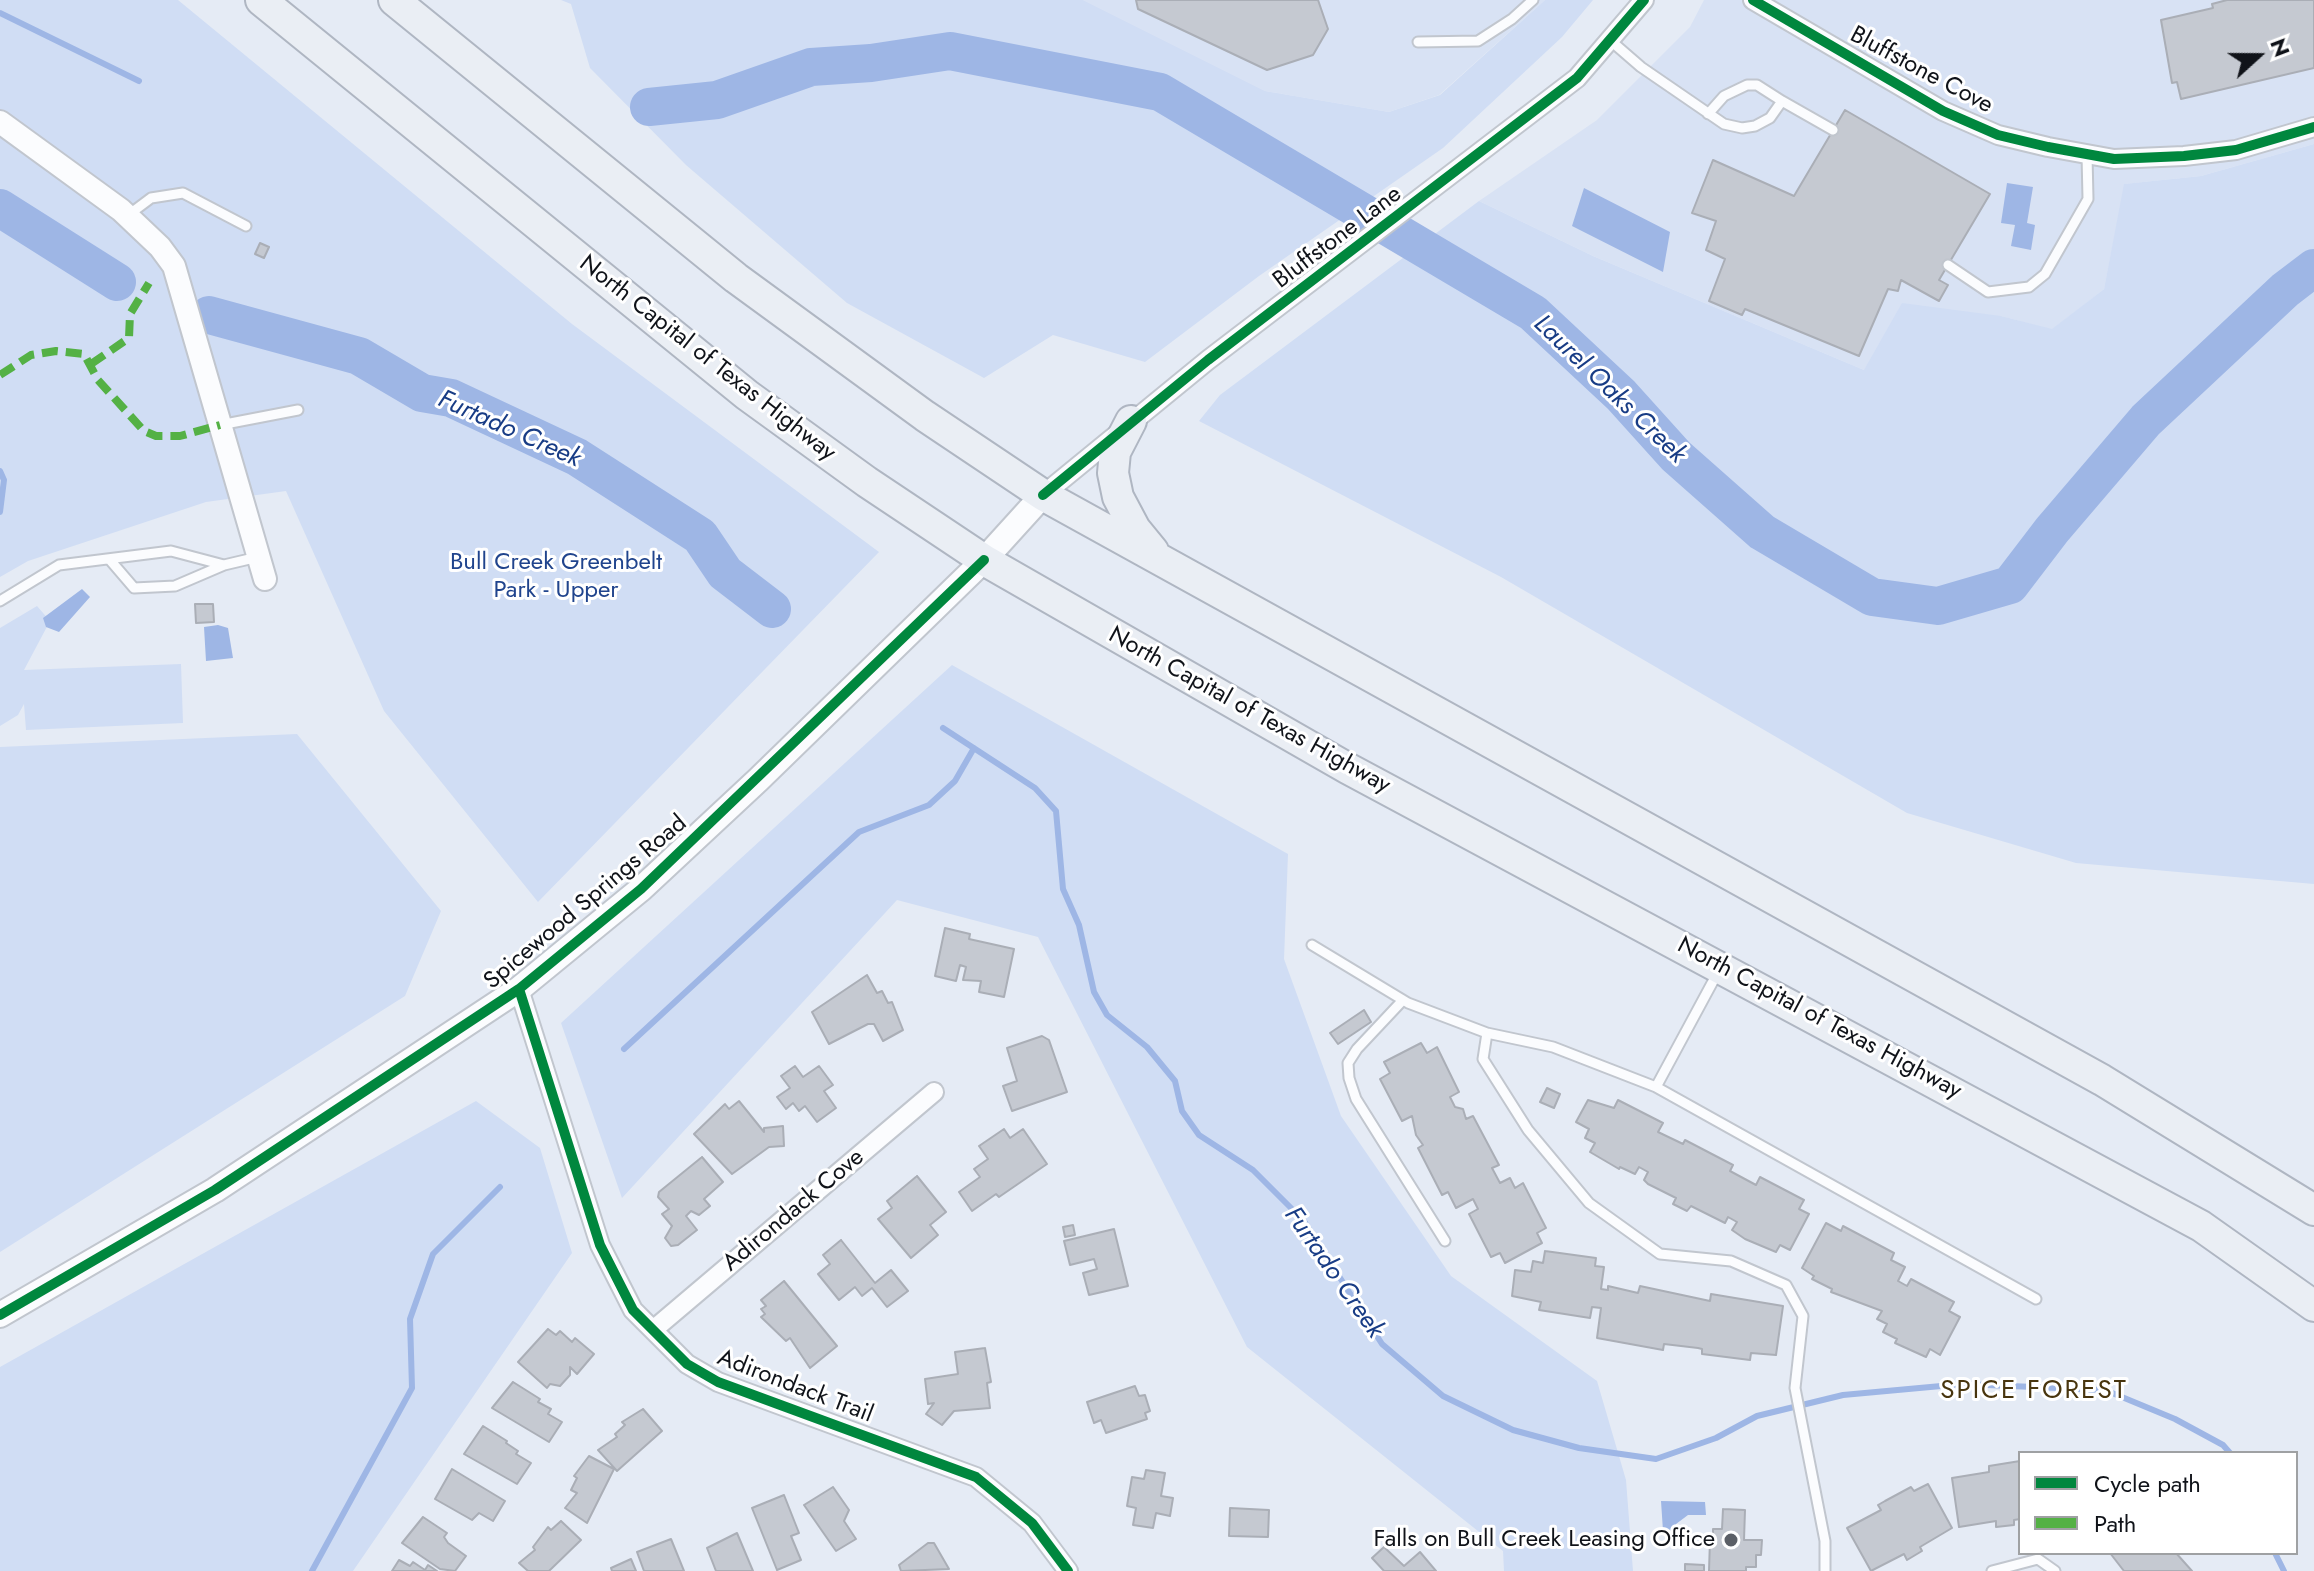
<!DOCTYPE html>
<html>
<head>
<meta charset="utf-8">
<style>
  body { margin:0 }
  #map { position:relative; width:2314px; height:1571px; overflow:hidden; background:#e5ebf5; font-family:Jost,sans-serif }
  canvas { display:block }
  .legend { position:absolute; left:2018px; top:1451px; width:280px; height:104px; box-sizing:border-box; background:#fff; border:2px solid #9fa1a3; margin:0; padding:10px 14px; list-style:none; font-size:24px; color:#101319 }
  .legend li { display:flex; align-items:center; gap:16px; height:40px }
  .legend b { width:40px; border:2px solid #9fa1a3 }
  .north { position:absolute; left:2218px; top:16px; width:80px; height:80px; -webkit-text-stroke:6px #fff; paint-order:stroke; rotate:69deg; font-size:22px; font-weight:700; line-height:32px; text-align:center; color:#101319 }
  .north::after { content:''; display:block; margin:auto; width:28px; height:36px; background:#101319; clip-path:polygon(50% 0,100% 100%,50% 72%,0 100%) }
</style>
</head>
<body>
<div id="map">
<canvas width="2314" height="1571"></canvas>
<ul class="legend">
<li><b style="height:10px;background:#00873e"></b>Cycle path</li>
<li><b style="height:10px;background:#54b145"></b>Path</li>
</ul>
<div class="north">N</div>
</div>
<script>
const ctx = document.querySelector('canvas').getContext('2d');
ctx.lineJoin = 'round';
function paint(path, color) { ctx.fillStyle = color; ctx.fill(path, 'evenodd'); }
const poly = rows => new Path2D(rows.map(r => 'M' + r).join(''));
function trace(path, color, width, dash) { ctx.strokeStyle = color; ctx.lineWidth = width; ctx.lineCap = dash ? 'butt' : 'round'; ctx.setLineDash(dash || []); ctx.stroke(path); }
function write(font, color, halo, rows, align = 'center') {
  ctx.font = font + ' Jost,sans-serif'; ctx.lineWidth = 6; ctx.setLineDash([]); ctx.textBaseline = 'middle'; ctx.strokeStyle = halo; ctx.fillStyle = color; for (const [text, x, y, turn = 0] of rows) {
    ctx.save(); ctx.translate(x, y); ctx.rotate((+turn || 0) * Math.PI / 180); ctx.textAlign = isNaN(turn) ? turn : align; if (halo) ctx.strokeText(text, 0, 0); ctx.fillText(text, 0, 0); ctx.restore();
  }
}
const built = poly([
  [1083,0,1545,0,1439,95,1389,112,1265,91],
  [1704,0,2314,0,2314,144,2201,176,2125,184,2104,289,2052,330,2001,316,1864,370,1593,256,1479,201,1597,120,1690,27]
]);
const green = poly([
  [0,0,178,0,572,324,879,552,538,902,384,711,286,491,206,502,28,561,0,577],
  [561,0,1083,0,1265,91,1389,112,1440,95,1545,0,1593,0,1562,37,1443,148,1259,276,1145,362,1053,335,984,378,847,303,686,165,590,68,571,4],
  [2314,144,2314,884,2076,863,1907,813,1501,577,1199,421,1220,395,1479,201,1593,256,1864,370,1902,303,2001,316,2052,329,2104,289,2124,184,2201,176],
  [37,606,50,621,24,670,181,664,183,723,26,730,24,704,18,715,0,726,0,628],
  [952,665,1288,854,1284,959,1341,1116,1451,1276,1597,1381,1626,1480,1633,1571,1504,1571,1503,1551,1247,1347,1038,937,897,900,622,1198,561,1023],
  [297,734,441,911,405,996,0,1252,0,747],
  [476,1101,540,1148,572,1253,353,1571,0,1571,0,1367]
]);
const water = poly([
  [2007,183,2033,187,2027,223,2035,225,2031,250,2011,246,2015,225,2001,223],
  [1584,188,1670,232,1663,272,1572,226],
  [82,589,90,597,59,632,46,627,43,618],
  [218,625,228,628,233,658,206,661,204,627],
  [1661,1501,1705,1502,1706,1515,1688,1515,1676,1524,1676,1532,1669,1533,1663,1531]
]);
const stream = poly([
  [0,13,139,81],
  [0,471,4,480,0,512],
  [943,728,1035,788,1056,811,1063,889,1079,925,1094,992,1107,1015,1147,1047,1175,1081,1182,1111,1199,1135,1253,1170,1304,1221,1382,1344,1443,1396,1513,1430,1579,1448,1656,1459,1716,1438,1757,1416,1843,1395,1963,1384,2105,1390,2175,1419,2223,1445,2230,1453],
  [624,1049,859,832,929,805,955,781,974,748],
  [2275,1553,2284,1571],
  [312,1571,412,1388,410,1319,433,1254,500,1187]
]);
const river = poly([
  [649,107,717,100,811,67,871,63,950,51,1160,92,1533,313,1621,395,1676,456,1762,532,1872,597,1938,606,2010,585,2052,530,2146,420,2285,290,2314,268],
  [0,208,117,282],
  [209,315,359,356,422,393,451,398,577,457,700,536,725,573,772,609]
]);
const building = poly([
  [1136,0,1318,0,1328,29,1313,55,1267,70,1138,9,1136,0],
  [2227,0,2314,0,2314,68,2181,99,2177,82,2172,83,2161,20,2213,8,2212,4,2227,0],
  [1845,110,1990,194,1939,280,1948,285,1939,301,1901,280,1898,291,1888,289,1859,356,1745,309,1742,315,1709,301,1725,259,1706,250,1716,221,1692,213,1713,160,1794,196,1845,110],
  [260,243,269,247,264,258,255,254,260,243],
  [195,604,213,604,214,622,196,623,195,604],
  [945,928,970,934,969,939,1014,949,1004,997,979,992,981,981,963,980,966,967,960,965,956,981,935,976,945,928],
  [867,975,877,993,882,991,888,1003,892,1002,903,1030,883,1041,874,1024,868,1024,829,1044,812,1012,867,975],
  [1364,1010,1371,1022,1338,1044,1330,1033,1364,1010],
  [1042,1036,1049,1040,1067,1092,1012,1111,1003,1086,1017,1081,1007,1048,1042,1036],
  [1421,1043,1427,1053,1437,1047,1459,1092,1450,1097,1455,1107,1463,1109,1466,1119,1473,1116,1499,1165,1492,1168,1500,1183,1510,1178,1515,1188,1523,1183,1546,1228,1537,1233,1542,1243,1505,1263,1500,1253,1491,1257,1469,1214,1478,1209,1473,1199,1456,1208,1448,1192,1442,1195,1418,1148,1423,1145,1416,1135,1412,1116,1402,1121,1380,1079,1390,1073,1384,1062,1421,1043],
  [795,1066,803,1077,819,1066,833,1085,824,1091,836,1108,817,1122,805,1106,799,1111,793,1103,786,1109,777,1097,790,1088,781,1076,795,1066],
  [1547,1088,1560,1094,1554,1108,1540,1102,1547,1088],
  [1588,1100,1614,1108,1618,1100,1663,1123,1658,1132,1683,1144,1685,1140,1733,1165,1730,1171,1756,1185,1760,1177,1804,1200,1799,1209,1809,1214,1790,1250,1780,1245,1776,1252,1745,1239,1732,1230,1737,1222,1728,1217,1725,1223,1691,1206,1687,1211,1673,1204,1676,1198,1648,1184,1644,1180,1648,1172,1639,1167,1635,1174,1620,1167,1619,1169,1590,1152,1595,1143,1585,1138,1589,1129,1576,1122,1588,1100],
  [739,1101,764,1132,764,1128,783,1126,784,1146,769,1147,732,1174,694,1134,725,1104,729,1109,739,1101],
  [1004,1129,1010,1138,1023,1129,1047,1164,999,1197,996,1194,972,1211,959,1192,980,1177,974,1169,988,1159,979,1146,1004,1129],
  [702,1157,723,1182,704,1199,710,1206,699,1215,691,1211,686,1216,697,1230,678,1245,671,1246,665,1238,672,1226,662,1214,669,1209,658,1197,659,1192,702,1157],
  [917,1176,946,1212,930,1225,938,1235,911,1258,878,1219,892,1208,887,1201,917,1176],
  [1826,1223,1841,1231,1843,1226,1894,1253,1891,1260,1905,1267,1898,1281,1907,1286,1911,1279,1954,1302,1949,1311,1960,1317,1940,1355,1930,1349,1926,1357,1895,1343,1897,1339,1883,1332,1887,1324,1877,1319,1882,1311,1831,1292,1832,1289,1812,1279,1814,1276,1802,1268,1826,1223],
  [1073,1225,1075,1235,1065,1237,1063,1227,1073,1225],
  [1114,1229,1128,1286,1089,1295,1083,1273,1097,1269,1094,1259,1070,1265,1064,1241,1114,1229],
  [841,1240,875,1283,891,1270,908,1291,887,1307,872,1288,862,1296,855,1287,839,1300,818,1274,830,1264,823,1255,841,1240],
  [1545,1251,1596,1258,1595,1266,1604,1267,1601,1289,1608,1290,1608,1286,1638,1293,1640,1286,1710,1301,1711,1294,1783,1306,1776,1355,1751,1353,1750,1360,1702,1354,1702,1349,1698,1348,1664,1344,1663,1350,1597,1338,1601,1308,1592,1307,1590,1318,1539,1310,1541,1302,1512,1296,1515,1270,1531,1272,1533,1261,1543,1263,1545,1251],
  [784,1281,837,1346,810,1368,790,1338,786,1341,761,1317,765,1314,761,1309,766,1306,761,1300,784,1281],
  [548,1329,556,1335,560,1331,572,1342,575,1338,594,1354,577,1374,570,1367,570,1375,560,1386,550,1384,547,1388,518,1362,548,1329],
  [985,1348,991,1382,987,1383,990,1408,954,1411,942,1425,926,1414,934,1403,928,1404,925,1379,958,1374,955,1352,985,1348],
  [513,1382,540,1399,538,1402,551,1409,548,1414,562,1422,549,1442,492,1408,513,1382],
  [1135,1386,1139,1396,1145,1395,1150,1411,1145,1413,1147,1419,1106,1433,1101,1420,1094,1423,1087,1402,1135,1386],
  [643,1409,662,1431,617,1471,598,1450,617,1437,615,1434,625,1425,622,1422,643,1409],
  [483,1426,507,1441,506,1443,518,1451,516,1454,531,1463,517,1484,464,1454,483,1426],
  [589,1456,614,1469,587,1523,565,1508,577,1493,571,1490,577,1478,574,1476,589,1456],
  [2020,1461,2020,1519,2014,1520,2014,1525,1996,1527,1996,1521,1959,1527,1952,1478,1989,1472,1989,1466,2020,1461],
  [452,1469,505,1501,493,1521,479,1513,472,1520,435,1499,452,1469],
  [1146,1470,1165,1473,1161,1496,1173,1498,1170,1516,1156,1513,1153,1528,1133,1525,1136,1508,1127,1506,1132,1477,1144,1479,1146,1470],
  [1928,1484,1952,1528,1920,1547,1922,1551,1907,1560,1904,1554,1871,1571,1847,1528,1881,1510,1878,1505,1885,1501,1911,1487,1914,1491,1928,1484],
  [833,1487,849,1510,844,1521,856,1539,836,1551,804,1505,833,1487],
  [784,1495,799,1533,791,1536,801,1560,777,1570,752,1508,784,1495],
  [1230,1508,1269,1510,1268,1537,1229,1536,1230,1508],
  [1723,1509,1745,1510,1744,1540,1762,1540,1761,1555,1756,1555,1756,1567,1746,1567,1746,1571,1709,1571,1710,1539,1713,1539,1713,1529,1722,1529,1723,1509],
  [423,1517,447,1533,444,1537,448,1543,466,1556,455,1571,440,1569,402,1543,423,1517],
  [561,1521,581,1540,549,1571,528,1571,519,1563,535,1550,533,1547,548,1527,551,1530,561,1521],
  [737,1533,753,1571,716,1571,707,1548,737,1533],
  [671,1539,684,1571,644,1571,637,1552,671,1539],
  [928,1543,934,1543,949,1569,901,1571,899,1565,928,1543],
  [1384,1547,1404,1566,1420,1552,1436,1571,1384,1571,1372,1558,1384,1547],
  [2110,1553,2176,1553,2192,1571,2124,1571,2110,1553],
  [631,1559,636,1571,612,1571,611,1568,631,1559],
  [399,1560,410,1566,413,1562,425,1570,428,1565,437,1571,392,1571,399,1560],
  [1685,1564,1704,1565,1704,1571,1685,1571,1685,1564]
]);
const service = poly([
  [1611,41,1641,67,1724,124,1742,128,1755,126,1770,118,1782,101,1757,85,1747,85,1724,96,1708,114],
  [1418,42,1478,41,1512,19,1533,0],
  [1782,101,1833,130],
  [127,216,151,198,183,193,246,226],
  [1948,265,1988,292,2029,287,2045,274,2088,199,2087,155],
  [220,425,298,410],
  [110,560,134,588,175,586,224,565,258,557],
  [0,601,59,565,171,551,224,565],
  [1312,945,1408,1003,1487,1033],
  [1718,972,1656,1087,1553,1047,1487,1033,1483,1059,1528,1130,1589,1203,1660,1254,1731,1261,1786,1285,1803,1316,1795,1388,1825,1541,1825,1571],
  [1403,1000,1357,1049,1348,1063,1349,1078,1356,1099,1445,1241],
  [1656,1087,2036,1299],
  [1992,1571,2038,1559,2055,1571]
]);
const minor = poly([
  [1753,0,1943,111,1998,135,2048,147,2114,159,2184,156,2236,150,2314,127],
  [1043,495,1208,360,1577,78,1644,0],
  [519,989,600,1245,633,1310,687,1364,718,1382,976,1477,1032,1523,1068,1571],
  [653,1330,934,1092]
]);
const tertiary = poly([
  [0,122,121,210,160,247,174,266,265,579]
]);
const secondary = poly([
  [0,1315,215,1190,519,989,641,889,758,780,984,560,1043,495]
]);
const trunk = poly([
  [261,0,747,395,867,482,984,560,1347,768,2201,1226,2314,1306],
  [394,0,736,278,925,416,1043,495,2102,1080,2314,1210],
  [1131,421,1115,452,1113,473,1118,497,1135,529,1153,551]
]);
const quiet = poly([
  [91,364,129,338,130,314,149,283],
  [0,375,31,355,56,351,84,354,98,380,144,431,156,436,180,436,220,425]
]);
const cycleway = poly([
  [1753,0,1943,111,1998,135,2048,147,2114,159,2184,156,2236,150,2314,127],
  [1043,495,1208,360,1577,78,1644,0],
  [519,989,600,1245,633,1310,687,1364,718,1382,976,1477,1032,1523,1068,1571],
  [0,1315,215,1190,519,989,641,889,984,560]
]);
const markers = [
  [1731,1540,8,"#5b5f66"]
];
const streetNames = [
  ["Bluffstone Cove",1921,71,28],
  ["Bluffstone Lane",1338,238,-37],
  ["North Capital of Texas Highway",707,359,38],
  ["North Capital of Texas Highway",1249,711,29],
  ["Spicewood Springs Road",586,903,-40],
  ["North Capital of Texas Highway",1819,1019,28],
  ["Adirondack Cove",794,1211,-40],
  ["Adirondack Trail",795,1387,21]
];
const parkNames = [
  ["Bull Creek Greenbelt",556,563],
  ["Park - Upper",556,591]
];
const poiNames = [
  ["Falls on Bull Creek Leasing Office",1715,1540]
];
const waterNames = [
  ["Laurel Oaks Creek",1609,390,44],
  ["Furtado Creek",509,430,24],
  ["Furtado Creek",1333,1273,55]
];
const neighbourhoodNames = [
  ["SPICE FOREST",2034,1392]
];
paint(built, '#d8e2f4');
paint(green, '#d0ddf4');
paint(water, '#9eb6e5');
trace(stream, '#9eb6e5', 6);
trace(river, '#9eb6e5', 38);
paint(building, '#c5c9d1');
trace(building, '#aaaeb6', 2);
trace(service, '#c1c6ce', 13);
trace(minor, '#c1c6ce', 22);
trace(tertiary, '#c1c6ce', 26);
trace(secondary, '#c1c6ce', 28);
trace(trunk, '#afb6c2', 34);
trace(service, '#fbfcfe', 9);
trace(minor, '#fbfcfe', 18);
trace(tertiary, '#fbfcfe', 22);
trace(secondary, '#fbfcfe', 24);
trace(trunk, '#eaeef4', 30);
trace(quiet, '#54b145', 8, [16, 8]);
trace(cycleway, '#00873e', 10);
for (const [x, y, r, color] of markers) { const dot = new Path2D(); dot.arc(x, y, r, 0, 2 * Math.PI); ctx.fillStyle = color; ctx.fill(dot); trace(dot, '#fff', 3); }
write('24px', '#101319', '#fff', streetNames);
write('24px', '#20448d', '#fff', parkNames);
write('24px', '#101319', '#fff', poiNames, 'right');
write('italic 26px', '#183c85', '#fff', waterNames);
ctx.letterSpacing = '2px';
write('26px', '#48350e', '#fff', neighbourhoodNames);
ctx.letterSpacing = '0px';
</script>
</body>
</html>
